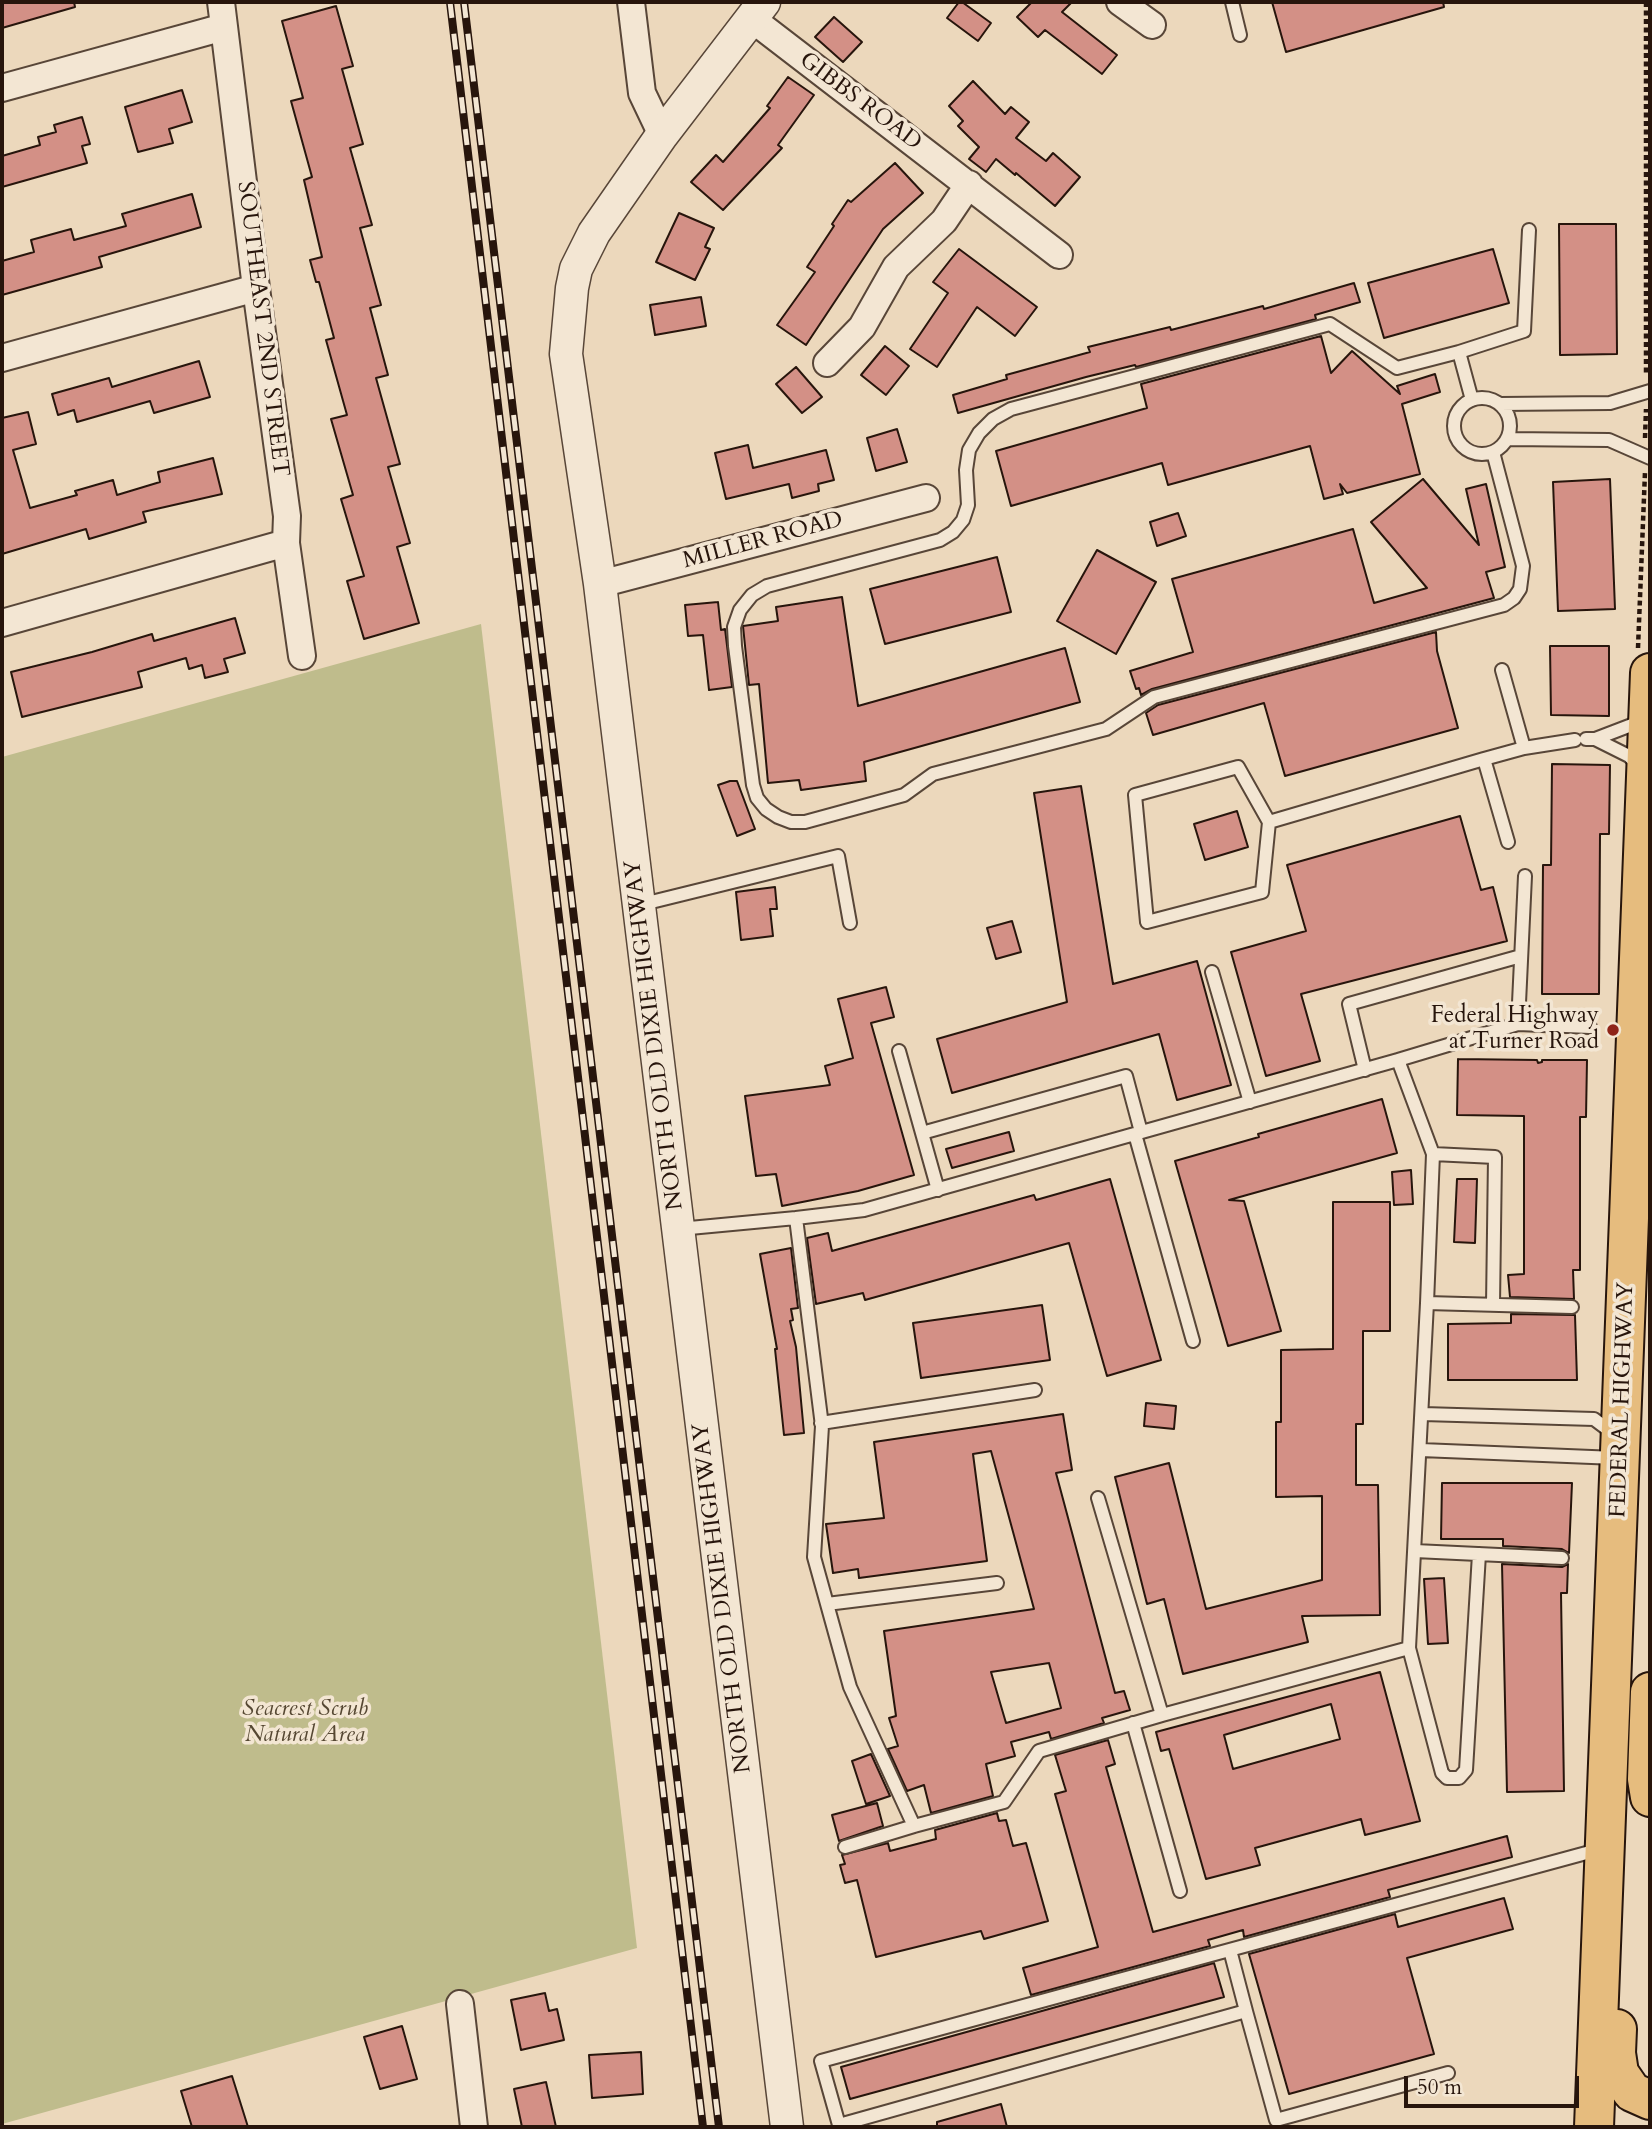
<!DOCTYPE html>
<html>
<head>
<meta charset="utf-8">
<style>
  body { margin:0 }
  #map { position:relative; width:1652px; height:2129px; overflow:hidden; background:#ecd8bc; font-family:Cardo,serif }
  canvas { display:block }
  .frame { position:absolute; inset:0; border:4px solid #27150c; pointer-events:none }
  .scale { position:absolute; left:1404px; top:2076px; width:175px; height:32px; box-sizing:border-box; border:4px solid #27150c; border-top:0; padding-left:9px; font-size:21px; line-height:24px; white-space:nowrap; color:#27150c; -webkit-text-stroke:5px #f3e6d3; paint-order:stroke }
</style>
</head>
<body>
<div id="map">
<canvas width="1652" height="2129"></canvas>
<div class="frame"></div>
<div class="scale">50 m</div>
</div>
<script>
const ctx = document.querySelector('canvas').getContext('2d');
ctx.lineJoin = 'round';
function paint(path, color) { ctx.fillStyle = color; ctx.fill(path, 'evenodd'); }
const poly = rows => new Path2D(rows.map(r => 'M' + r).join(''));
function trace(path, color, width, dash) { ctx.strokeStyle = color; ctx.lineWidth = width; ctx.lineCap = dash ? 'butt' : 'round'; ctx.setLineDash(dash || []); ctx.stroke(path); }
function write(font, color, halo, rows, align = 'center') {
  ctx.font = font + ' Cardo,serif'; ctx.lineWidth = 7; ctx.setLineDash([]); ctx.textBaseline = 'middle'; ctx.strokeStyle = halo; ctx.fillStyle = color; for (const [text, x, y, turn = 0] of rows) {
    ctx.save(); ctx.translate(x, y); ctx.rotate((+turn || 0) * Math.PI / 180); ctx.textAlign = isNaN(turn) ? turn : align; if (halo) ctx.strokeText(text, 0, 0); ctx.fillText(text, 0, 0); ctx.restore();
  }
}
const green = poly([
  [481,624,637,1948,2,2124,2,757]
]);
const building = poly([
  [2,2,74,2,75,7,2,28,2,2],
  [959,2,962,2,991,23,978,41,947,18,959,2],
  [1032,2,1072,2,1062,12,1117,55,1102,74,1045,30,1038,37,1017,17,1032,2],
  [1272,2,1443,2,1444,7,1286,52,1272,2],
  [336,6,353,66,342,69,363,144,350,148,372,225,360,228,381,305,370,308,388,375,376,378,400,464,388,467,410,543,397,547,419,623,364,639,347,581,364,576,341,499,353,495,331,419,347,415,326,340,334,338,319,282,316,282,310,260,322,257,304,180,312,177,291,101,303,98,282,21,336,6],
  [834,17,862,42,843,62,815,37,834,17],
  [788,77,814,95,778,145,782,148,723,210,691,182,716,155,723,162,770,108,767,106,788,77],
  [973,81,1005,114,1011,107,1029,122,1016,138,1046,161,1053,153,1080,177,1055,206,1016,173,1015,175,996,159,986,172,969,159,979,147,958,126,963,121,949,106,973,81],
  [182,90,192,122,169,129,173,143,138,152,125,107,182,90],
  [82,117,90,144,82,146,87,163,2,187,2,156,40,145,38,137,56,132,54,125,82,117],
  [895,163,923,193,883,229,806,345,777,325,815,272,807,267,834,226,832,224,848,200,851,202,895,163],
  [192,194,201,227,99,257,102,267,2,295,2,261,34,252,31,240,71,229,74,240,126,226,122,214,192,194],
  [679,213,714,228,705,247,710,249,695,280,656,262,679,213],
  [1559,224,1616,224,1617,354,1560,355,1559,224],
  [959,249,1037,307,1015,336,977,307,937,367,910,349,948,293,933,282,959,249],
  [1493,249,1509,303,1384,338,1368,283,1493,249],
  [1354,283,1360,302,1315,315,1316,319,1136,367,1135,365,1086,377,958,413,953,395,1007,379,1006,375,1090,352,1088,347,1170,327,1171,330,1263,306,1264,309,1354,283],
  [701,297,706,326,655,335,650,305,701,297],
  [1321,336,1331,373,1352,351,1400,394,1397,386,1435,374,1440,392,1402,404,1420,474,1347,493,1340,484,1343,494,1324,499,1310,446,1168,485,1162,463,1011,506,996,451,1147,408,1141,384,1321,336],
  [885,346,909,366,886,395,861,375,885,346],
  [199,361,210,397,154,413,150,401,77,422,74,410,58,415,52,394,109,378,112,387,199,361],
  [796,367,822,397,802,413,776,384,796,367],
  [28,412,36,444,13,450,30,508,77,495,75,491,113,480,117,495,160,482,158,472,213,458,222,494,143,512,146,522,89,539,86,529,2,554,2,418,28,412],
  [897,429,907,462,876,471,867,438,897,429],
  [748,445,753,468,826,450,834,480,818,484,819,491,792,498,789,484,726,499,715,453,748,445],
  [1423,479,1479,545,1466,489,1486,484,1505,567,1486,572,1494,598,1152,689,1141,695,1139,688,1136,689,1130,671,1193,652,1172,579,1353,529,1374,603,1427,588,1371,522,1423,479],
  [1610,479,1615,609,1558,611,1553,482,1610,479],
  [1178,513,1186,536,1157,546,1150,522,1178,513],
  [1097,550,1156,582,1116,654,1057,621,1097,550],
  [997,557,1011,612,885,644,870,589,997,557],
  [842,597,858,706,1065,648,1080,702,864,762,866,781,801,790,799,780,768,783,759,684,749,685,743,626,778,621,776,607,842,597],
  [718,602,721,630,725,629,732,687,709,690,703,635,688,636,685,605,718,602],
  [235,618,245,653,224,659,228,672,205,678,202,665,189,669,186,658,138,672,142,687,22,717,11,672,92,652,152,634,154,641,235,618],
  [1436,632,1437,651,1458,728,1285,776,1264,703,1153,735,1146,713,1158,705,1436,632],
  [1550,646,1609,646,1609,716,1551,715,1550,646],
  [1552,764,1610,765,1609,834,1600,834,1599,994,1542,994,1543,865,1551,865,1552,764],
  [730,781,737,781,755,829,737,836,718,785,730,781],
  [1081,786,1113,984,1197,961,1231,1085,1177,1100,1159,1034,952,1093,937,1039,1067,1002,1034,793,1081,786],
  [1237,811,1248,847,1205,860,1194,824,1237,811],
  [1460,816,1481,890,1493,887,1507,941,1301,994,1320,1061,1266,1076,1231,952,1306,931,1287,865,1460,816],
  [775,887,777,909,770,909,773,936,741,940,736,892,775,887],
  [1012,921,1021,952,996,959,987,928,1012,921],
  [886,987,894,1017,871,1023,914,1175,858,1191,782,1206,776,1174,756,1176,745,1096,830,1085,825,1066,853,1058,838,999,886,987],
  [1458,1059,1537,1060,1538,1063,1542,1062,1542,1060,1587,1060,1586,1117,1580,1117,1580,1270,1573,1270,1574,1299,1510,1297,1508,1275,1524,1274,1524,1116,1457,1115,1458,1059],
  [1382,1099,1397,1153,1229,1200,1244,1201,1281,1331,1228,1346,1175,1161,1259,1137,1258,1134,1382,1099],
  [1009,1132,1014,1151,952,1168,946,1149,1009,1132],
  [1411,1170,1413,1204,1394,1205,1392,1172,1411,1170],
  [1110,1179,1161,1360,1107,1376,1069,1243,865,1300,863,1293,816,1304,807,1238,828,1233,832,1251,1034,1195,1036,1200,1110,1179],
  [1457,1179,1477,1179,1475,1243,1454,1242,1457,1179],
  [1333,1202,1390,1202,1390,1331,1363,1331,1363,1424,1356,1424,1356,1485,1378,1485,1380,1615,1302,1616,1308,1642,1183,1674,1164,1599,1147,1604,1115,1477,1169,1463,1206,1609,1322,1580,1322,1496,1276,1497,1276,1422,1281,1422,1281,1350,1333,1349,1333,1202],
  [791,1248,798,1308,791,1309,793,1320,790,1321,796,1347,804,1433,784,1435,775,1349,777,1349,760,1254,791,1248],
  [1042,1305,1050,1360,921,1378,913,1323,1042,1305],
  [1511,1314,1575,1315,1577,1380,1448,1380,1448,1324,1511,1323,1511,1314],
  [1146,1403,1176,1406,1174,1429,1144,1426,1146,1403],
  [1063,1414,1072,1470,1056,1473,1115,1693,1124,1691,1130,1710,1102,1718,1104,1723,1051,1739,1049,1732,1011,1742,1015,1756,986,1764,993,1796,931,1813,924,1785,907,1791,888,1749,898,1746,889,1718,896,1716,884,1631,1034,1609,991,1451,973,1454,987,1561,859,1578,858,1569,833,1573,826,1524,884,1518,874,1442,1063,1414],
  [1049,1663,1061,1708,1006,1723,991,1672,1049,1663],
  [1442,1483,1572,1483,1569,1553,1562,1549,1503,1546,1503,1539,1441,1539,1442,1483],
  [1502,1564,1562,1567,1568,1564,1567,1593,1561,1593,1564,1791,1507,1792,1502,1564],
  [1444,1578,1448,1643,1428,1644,1424,1579,1444,1578],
  [1380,1672,1420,1821,1365,1835,1361,1819,1255,1848,1260,1865,1206,1879,1169,1749,1161,1751,1156,1732,1380,1672],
  [1331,1704,1340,1739,1233,1769,1224,1735,1331,1704],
  [1108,1740,1115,1764,1106,1767,1153,1932,1507,1836,1512,1857,1388,1890,1390,1897,1244,1937,1243,1930,1208,1940,1210,1946,1031,1995,1023,1968,1098,1947,1055,1794,1066,1791,1055,1755,1108,1740],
  [871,1754,890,1796,866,1804,852,1761,871,1754],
  [877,1803,883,1826,839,1841,832,1815,877,1803],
  [997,1813,999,1821,1006,1820,1013,1846,1026,1843,1048,1921,984,1939,981,1931,876,1957,857,1880,845,1883,840,1865,845,1864,842,1855,888,1843,890,1851,936,1839,935,1830,997,1813],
  [1504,1898,1513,1929,1407,1958,1434,2054,1289,2094,1249,1954,1395,1914,1398,1927,1504,1898],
  [1214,1963,1224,1997,850,2099,841,2067,1214,1963],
  [545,1993,549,2011,557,2009,564,2040,521,2050,511,2000,545,1993],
  [402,2026,417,2079,380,2089,364,2037,402,2026],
  [641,2052,643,2094,592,2098,589,2055,641,2052],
  [232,2076,248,2127,192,2127,181,2091,232,2076],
  [546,2082,556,2127,522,2127,514,2089,546,2082],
  [1001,2104,1007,2127,937,2127,937,2122,1001,2104]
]);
const path = poly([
  [1646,2,1646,375],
  [1645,438,1646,409],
  [1638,648,1645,472]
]);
const service = poly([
  [1232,2,1240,35],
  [1459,352,1397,368,1330,324,1011,409,993,419,979,433,969,450,966,470,968,505,963,520,953,532,940,540,767,586,752,595,740,610,734,627,735,646,753,785,757,798,766,809,778,817,791,822,805,822,904,795,933,774,1106,729,1154,697,1504,605,1514,598,1520,589,1523,566,1493,452],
  '1454 426a28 28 0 1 1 56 0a28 28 0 1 1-56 0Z',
  [1472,400,1459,352,1524,331,1529,230],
  [1500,404,1610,403,1650,391],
  [1507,439,1609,440,1650,458],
  [1502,670,1524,748],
  [1586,739,1595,739,1642,721],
  [1595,739,1629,756,1639,766],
  [1269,822,1262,892,1147,922,1135,795,1238,767,1269,822,1484,759],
  [1508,842,1484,759,1524,748,1575,740],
  [639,905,838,856,850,923],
  [1212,972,1250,1102],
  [1518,1024,1525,876],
  [899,1051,922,1133,1126,1076,1141,1132],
  [1365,1070,1349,1004,1521,956],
  [922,1133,938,1190],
  [1135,1134,1193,1341],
  [1433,1154,1398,1060,1518,1024,1590,1027],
  [796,1218,864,1210,1398,1060],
  [679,1229,796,1218,822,1426,814,1557,850,1687,914,1826,845,1847],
  [1427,1303,1433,1154,1495,1157,1493,1305],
  [1423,1414,1594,1419,1614,1434],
  [821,1423,1035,1390],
  [1421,1450,1616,1458],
  [1415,1551,1562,1558],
  [827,1604,997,1583],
  [1409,1648,1442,1773,1447,1778,1459,1778,1466,1770,1479,1554],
  [1162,1715,1409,1648,1427,1303,1572,1307],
  [1133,1723,1180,1891],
  [914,1826,1004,1802,1039,1751,1162,1715,1098,1498],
  [1230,1950,1246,2011,839,2125,821,2061,1601,1849],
  [1246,2011,1276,2120,1448,2073]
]);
const minor = poly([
  [221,2,256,288,287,516,286,543,302,656],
  [631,2,642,93,662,135],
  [1120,2,1152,25],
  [752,19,1059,255],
  [2,88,224,27],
  [2,358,256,288],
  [827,363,862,327,896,267,944,221,969,184],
  [600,584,926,498],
  [2,623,286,543],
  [460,2004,474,2127]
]);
const tertiary = poly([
  [764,2,662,135,594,233,576,269,572,288,566,354,600,584,787,2127]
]);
const primary = poly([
  [1650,1692,1647,1779,1650,1797],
  [1617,2029,1616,2053,1619,2073,1632,2092,1650,2100],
  [1594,2127,1650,673]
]);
const rail = poly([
  [450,2,703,2127],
  [464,2,719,2127]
]);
const markers = [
  [1613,1030,7,"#8f2418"]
];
const streetNames = [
  ["GIBBS ROAD",860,102,37],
  ["SOUTHEAST 2ND STREET",262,329,83],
  ["MILLER ROAD",763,541,-15],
  ["NORTH OLD DIXIE HIGHWAY",655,1035,-97],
  ["FEDERAL HIGHWAY",1623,1400,-88],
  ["NORTH OLD DIXIE HIGHWAY",723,1598,-97]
];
const poiNames = [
  ["Federal Highway",1599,1017],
  ["at Turner Road",1599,1043]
];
const parkNames = [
  ["Seacrest Scrub",305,1710],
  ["Natural Area",305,1736]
];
paint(green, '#bfbc8c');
paint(building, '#d39086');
trace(building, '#27150c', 2);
trace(service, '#584638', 16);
trace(minor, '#584638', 30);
trace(tertiary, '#584638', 35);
trace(primary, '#27150c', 42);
trace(path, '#27150c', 4.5, [5, 3.5]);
trace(service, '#f3e6d3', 12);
trace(minor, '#f3e6d3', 26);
trace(tertiary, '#f3e6d3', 32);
trace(primary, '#e6bc7e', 38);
trace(rail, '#27150c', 8);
trace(rail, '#f3e6d3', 5, [16]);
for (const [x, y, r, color] of markers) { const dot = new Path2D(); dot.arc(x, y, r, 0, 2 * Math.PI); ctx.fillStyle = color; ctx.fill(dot); trace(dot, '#f3e6d3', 2.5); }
write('23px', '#27150c', '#f3e6d3', streetNames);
write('23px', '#27150c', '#f3e6d3', poiNames, 'right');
write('italic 23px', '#554732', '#f3e6d3', parkNames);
</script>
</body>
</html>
